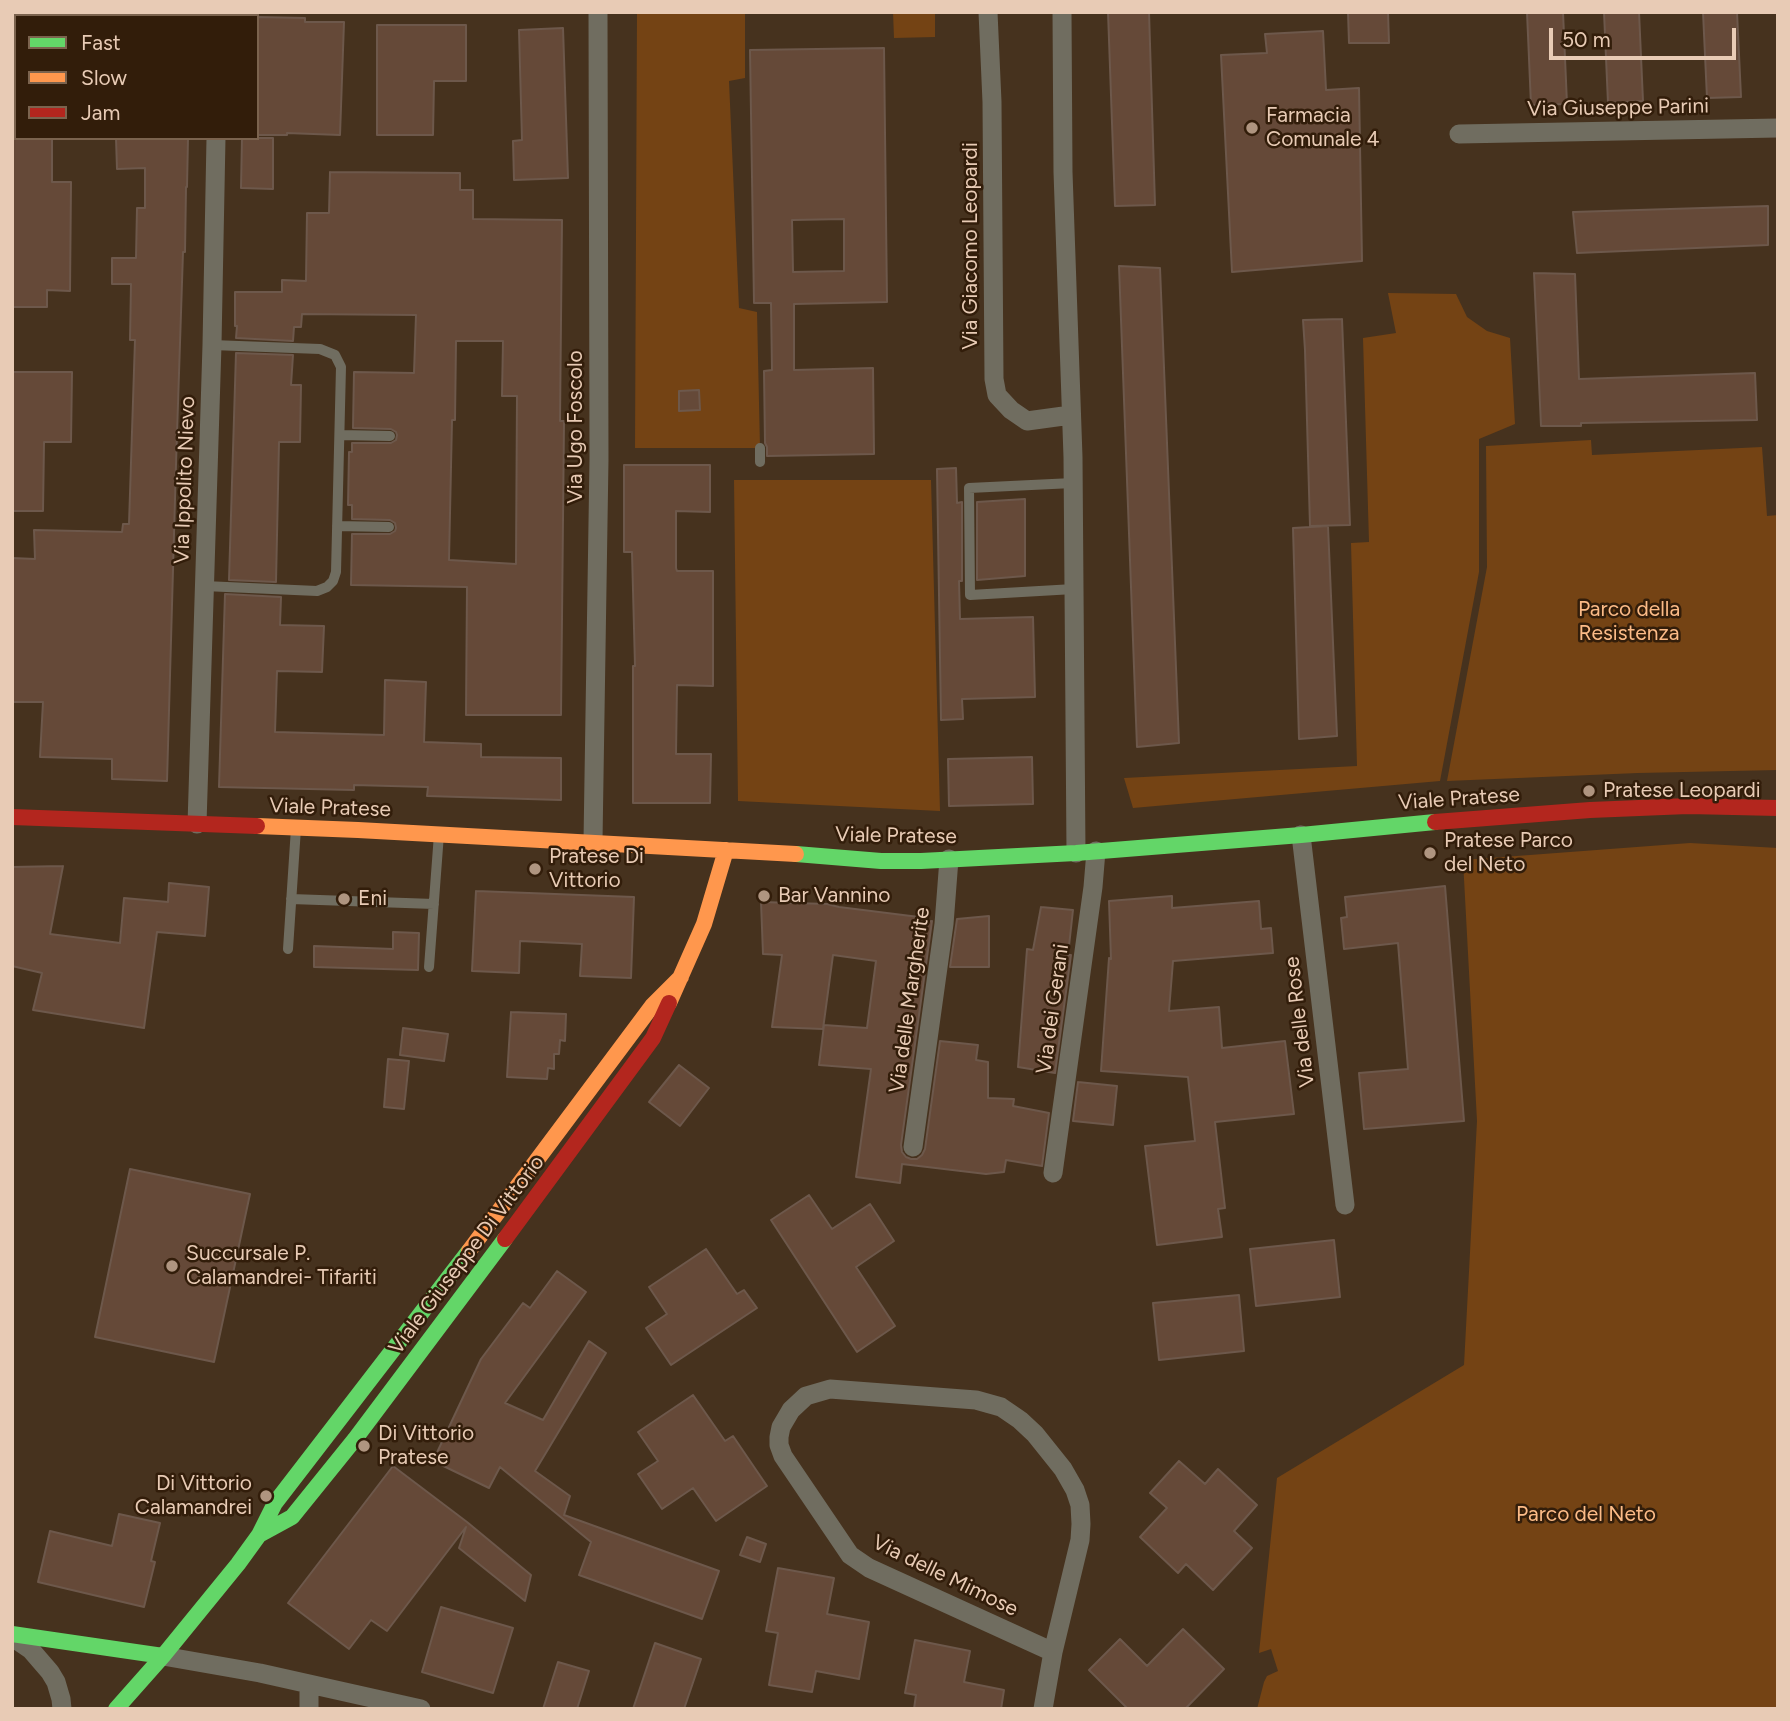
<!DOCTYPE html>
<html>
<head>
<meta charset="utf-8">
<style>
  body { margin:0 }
  #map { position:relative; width:1790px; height:1721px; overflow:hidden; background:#46321e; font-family:Figtree,sans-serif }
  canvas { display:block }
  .frame { position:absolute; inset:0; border:14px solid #e8cbb5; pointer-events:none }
  .legend { position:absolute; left:14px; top:14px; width:245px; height:126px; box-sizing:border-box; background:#321d0a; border:2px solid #7b634e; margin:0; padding:9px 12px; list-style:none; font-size:21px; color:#e8cbb5 }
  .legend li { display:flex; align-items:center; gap:14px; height:35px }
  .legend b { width:35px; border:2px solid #7b634e }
  .scale { position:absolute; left:1549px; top:28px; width:187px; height:32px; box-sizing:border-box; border:4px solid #e8cbb5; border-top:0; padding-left:9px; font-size:21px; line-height:24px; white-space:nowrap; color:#e8cbb5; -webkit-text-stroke:5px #321d0a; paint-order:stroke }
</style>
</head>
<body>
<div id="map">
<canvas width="1790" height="1721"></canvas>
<div class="frame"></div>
<ul class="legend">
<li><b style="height:9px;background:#63d668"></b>Fast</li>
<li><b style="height:9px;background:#ff974d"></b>Slow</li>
<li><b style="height:9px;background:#b3261e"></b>Jam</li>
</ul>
<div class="scale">50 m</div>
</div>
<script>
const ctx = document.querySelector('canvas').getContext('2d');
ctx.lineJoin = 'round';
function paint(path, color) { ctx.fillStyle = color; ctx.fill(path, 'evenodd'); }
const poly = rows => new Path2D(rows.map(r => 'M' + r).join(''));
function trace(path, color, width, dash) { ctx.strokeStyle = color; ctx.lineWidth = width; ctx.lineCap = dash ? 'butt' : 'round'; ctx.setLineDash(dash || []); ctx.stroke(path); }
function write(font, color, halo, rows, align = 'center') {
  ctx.font = font + ' Figtree,sans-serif'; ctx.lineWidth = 5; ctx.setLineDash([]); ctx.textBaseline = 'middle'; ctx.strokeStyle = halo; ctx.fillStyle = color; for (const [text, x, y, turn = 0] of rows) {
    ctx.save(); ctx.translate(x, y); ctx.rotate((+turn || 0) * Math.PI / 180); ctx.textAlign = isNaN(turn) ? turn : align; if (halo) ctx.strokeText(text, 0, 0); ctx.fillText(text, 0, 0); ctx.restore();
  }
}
const green = poly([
  [637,12,745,12,745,78,729,81,739,308,757,312,760,448,635,448],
  [893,12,935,12,935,37,894,38],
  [1388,293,1456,294,1467,317,1487,331,1510,338,1515,424,1479,439,1479,572,1440,781,1133,808,1124,778,1357,766,1351,543,1369,542,1363,338,1396,333],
  [1591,440,1592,455,1762,447,1767,516,1778,515,1778,770,1638,773,1447,781,1487,567,1486,446],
  [734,480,931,480,940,811,738,801],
  [1690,843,1778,848,1778,1709,1257,1709,1264,1682,1267,1676,1278,1671,1271,1649,1259,1653,1277,1478,1464,1365,1477,1121,1463,860]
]);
const building = poly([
  [1108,12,1149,12,1155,205,1115,206,1108,12],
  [1348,12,1388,12,1389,43,1349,43,1348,12],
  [1527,12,1563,12,1567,104,1531,105,1527,12],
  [1604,12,1639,12,1643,101,1608,103,1604,12],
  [1703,12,1737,12,1741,97,1707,98,1703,12],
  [257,17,305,18,305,22,344,22,340,135,287,133,287,135,257,135,257,17],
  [377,25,466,25,466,81,434,81,433,135,377,135,377,25],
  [563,28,568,178,514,180,513,141,522,140,519,30,563,28],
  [1323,31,1326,90,1359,88,1362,261,1232,272,1221,55,1267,53,1265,34,1323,31],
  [884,48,887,302,794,304,794,370,873,368,874,454,767,456,767,447,765,443,764,371,772,370,771,303,754,303,750,50,884,48],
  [844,219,844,271,793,272,792,220,844,219],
  [12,138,52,138,52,182,71,182,70,291,47,290,47,307,12,307,12,138],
  [116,138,188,138,187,187,186,187,185,252,183,252,176,464,167,781,112,779,112,759,40,757,43,702,12,702,12,558,35,559,34,530,122,532,123,524,129,524,135,340,130,340,131,284,112,284,112,258,136,258,137,208,145,208,145,168,117,169,116,138],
  [242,138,273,138,273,189,241,188,242,138],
  [330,172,460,173,460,190,473,190,473,219,562,220,560,421,564,421,561,715,466,715,467,587,351,585,352,534,390,534,395,531,396,528,395,523,390,520,352,519,352,505,348,505,349,452,352,452,352,443,391,443,396,440,397,435,396,432,391,429,353,428,354,372,414,373,416,315,302,314,301,327,294,327,293,341,236,338,237,326,235,326,235,292,282,292,282,280,306,281,307,213,329,213,330,172],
  [456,341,503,341,502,396,517,396,516,564,449,560,452,420,455,420,456,341],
  [1768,206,1768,245,1577,253,1573,212,1768,206],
  [1119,266,1160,268,1179,743,1137,747,1119,266],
  [1534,273,1575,274,1579,379,1755,373,1757,420,1581,423,1581,426,1541,426,1534,273],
  [1342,319,1350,525,1310,526,1305,350,1303,320,1342,319],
  [236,353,293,355,291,385,301,385,300,442,279,442,276,582,229,580,236,353],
  [12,372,72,372,71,442,44,442,43,511,12,511,12,372],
  [699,390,700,410,679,411,679,391,699,390],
  [624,465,710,465,710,512,676,511,676,568,677,571,713,571,713,686,677,685,676,754,711,754,710,803,633,803,633,666,635,666,632,552,624,552,624,465],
  [956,468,957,503,962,502,962,581,959,581,960,619,1033,617,1035,697,962,699,963,719,941,720,937,469,956,468],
  [1025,499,1025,576,977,580,977,502,1025,499],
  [1328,526,1337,736,1299,739,1293,528,1328,526],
  [225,594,281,597,280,625,324,626,322,672,277,671,275,732,384,735,385,680,426,682,424,742,481,744,481,757,561,758,561,800,427,796,428,787,354,785,354,790,219,787,225,594],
  [1032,757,1033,804,949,806,948,759,1032,757],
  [63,866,50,934,120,943,124,898,168,902,169,883,209,887,205,936,157,932,144,1028,33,1010,42,973,12,966,12,867,63,866],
  [1445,886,1464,1121,1364,1129,1359,1073,1408,1069,1398,943,1344,949,1341,918,1347,917,1345,897,1445,886],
  [476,891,634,897,631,978,580,976,582,944,520,941,519,973,472,971,476,891],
  [1172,896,1172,908,1259,901,1261,929,1271,928,1273,953,1173,961,1169,1011,1219,1007,1222,1048,1285,1041,1294,1114,1215,1122,1225,1208,1218,1209,1222,1237,1157,1245,1145,1146,1195,1141,1188,1077,1101,1071,1109,958,1111,959,1109,901,1172,896],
  [761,902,827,904,839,907,927,918,926,922,932,921,901,1145,902,1152,906,1157,911,1159,917,1159,922,1155,925,1149,940,1041,978,1045,976,1060,988,1062,988,1098,1014,1099,1013,1106,1049,1113,1042,1166,1006,1160,1004,1172,986,1174,902,1164,900,1183,856,1177,871,1069,819,1065,824,1025,867,1028,876,961,833,955,823,1029,772,1027,782,955,763,954,761,902],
  [1041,907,1073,910,1068,955,1071,955,1055,1073,1018,1067,1027,949,1033,950,1041,907],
  [989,916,989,967,950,967,957,919,989,916],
  [393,932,419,933,418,970,314,967,314,946,393,949,393,932],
  [511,1012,566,1014,565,1041,560,1040,559,1054,554,1054,554,1069,548,1068,547,1079,507,1077,511,1012],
  [403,1028,448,1034,444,1061,400,1055,403,1028],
  [388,1059,409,1061,404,1109,384,1107,388,1059],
  [679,1065,709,1088,680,1126,649,1102,679,1065],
  [1078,1082,1117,1086,1113,1125,1073,1121,1078,1082],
  [130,1169,250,1194,214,1362,95,1337,130,1169],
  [809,1195,832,1229,870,1204,894,1241,856,1267,895,1326,857,1352,771,1220,809,1195],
  [1334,1240,1340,1297,1256,1306,1250,1249,1334,1240],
  [706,1249,737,1294,744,1290,757,1308,671,1365,646,1328,667,1314,649,1287,706,1249],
  [557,1271,586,1292,505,1403,543,1420,589,1341,606,1353,535,1471,570,1496,564,1515,719,1571,702,1619,579,1575,591,1542,500,1467,489,1488,433,1461,481,1359,523,1303,530,1308,557,1271],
  [1239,1295,1244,1351,1159,1360,1153,1303,1239,1295],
  [693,1395,725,1441,733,1436,767,1486,716,1521,693,1488,662,1509,638,1474,658,1461,638,1432,693,1395],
  [1179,1461,1205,1484,1218,1469,1257,1505,1234,1531,1252,1548,1213,1590,1186,1564,1178,1573,1140,1537,1167,1508,1150,1493,1179,1461],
  [393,1466,467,1522,531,1575,525,1601,459,1548,466,1527,387,1631,371,1620,349,1649,288,1603,393,1466],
  [119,1514,160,1523,151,1561,155,1562,144,1607,38,1582,50,1531,112,1546,119,1514],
  [747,1537,766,1544,760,1562,740,1555,747,1537],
  [778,1568,834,1578,827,1614,869,1622,859,1679,816,1671,812,1692,769,1685,778,1633,766,1631,778,1568],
  [441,1607,513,1628,493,1693,422,1672,441,1607],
  [1183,1629,1224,1669,1185,1709,1128,1709,1089,1670,1120,1639,1147,1666,1183,1629],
  [915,1640,970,1651,964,1682,1004,1690,1001,1709,914,1709,916,1695,905,1693,915,1640],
  [655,1643,701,1659,684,1709,633,1709,655,1643],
  [558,1662,589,1671,577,1709,543,1709,558,1662]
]);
const lane = poly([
  [340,435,390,436],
  [760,448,760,462],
  [1073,483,969,488,970,595,1074,589],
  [337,526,389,527],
  [204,586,317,591,327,587,333,581,336,572,341,367,335,355,320,349,212,345],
  [291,899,434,904],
  [288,949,296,828],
  [429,967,439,834]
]);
const street = poly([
  [988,12,992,102,994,379,997,395,1011,410,1027,421,1071,415],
  [1062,12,1063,172,1073,457,1076,853],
  [218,16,218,12],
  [1459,134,1778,128],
  [197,824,212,345,216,138],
  [1301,835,1345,1205],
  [593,841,599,459,598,12],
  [913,1147,944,924,949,859],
  [1053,1173,1093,887,1096,851],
  [12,1637,31,1650,50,1672,56,1682,61,1699,62,1709],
  [163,1656,260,1673,421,1709],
  [309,1684,309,1709],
  [1043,1709,1053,1652,1080,1540,1081,1524,1080,1505,1075,1490,1063,1469,1035,1434,1020,1420,1001,1407,976,1400,830,1389,806,1396,791,1410,781,1427,779,1437,779,1445,783,1456,850,1555,869,1568,1053,1652]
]);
const fast = poly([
  [796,854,881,861,921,861,1076,853,1301,835,1435,822],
  [259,1535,292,1517,355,1439,505,1239],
  [12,1634,163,1656],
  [116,1709,163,1656,238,1564,259,1535,275,1503,469,1251]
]);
const slow = poly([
  [257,826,358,830,796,854],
  [669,1003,704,924,726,850],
  [469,1251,652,1006,681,977]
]);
const jam = poly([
  [12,817,257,826],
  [1435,822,1590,810,1688,806,1778,808],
  [505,1239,653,1038,669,1003]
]);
const markers = [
  [1252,128,7,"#af9580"],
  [1589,791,7,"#af9580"],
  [1430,853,7,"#af9580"],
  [535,869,7,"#af9580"],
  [764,896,7,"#af9580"],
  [344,899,7,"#af9580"],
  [172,1266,7,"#af9580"],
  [364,1446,7,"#af9580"],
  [266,1496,7,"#af9580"]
];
const streetNames = [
  ["Via Giuseppe Parini",1618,108,-1],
  ["Via Giacomo Leopardi",971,246,-90],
  ["Via Ugo Foscolo",576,427,-90],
  ["Via Ippolito Nievo",185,480,-88],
  ["Viale Pratese",1459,799,-4],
  ["Viale Pratese",330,808,2],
  ["Viale Pratese",896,836,1],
  ["Via delle Margherite",910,1000,-82],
  ["Via dei Gerani",1053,1009,-82],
  ["Via delle Rose",1300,1022,-97],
  ["Viale Giuseppe Di Vittorio",467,1255,-53],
  ["Via delle Mimose",945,1576,26]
];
const poiNames = [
  ["Farmacia",1266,116],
  ["Comunale 4",1266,140],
  ["Pratese Leopardi",1603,791],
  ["Pratese Parco",1444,841],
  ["del Neto",1444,865],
  ["Pratese Di",549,857],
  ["Vittorio",549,881],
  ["Bar Vannino",778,896],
  ["Eni",358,899],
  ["Succursale P.",186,1254],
  ["Calamandrei- Tifariti",186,1278],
  ["Di Vittorio",378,1434],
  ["Pratese",378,1458],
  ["Di Vittorio",252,1484,"right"],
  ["Calamandrei",252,1508,"right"]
];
const parkNames = [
  ["Parco della",1629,610],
  ["Resistenza",1629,634],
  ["Parco del Neto",1586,1515]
];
paint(green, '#744314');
paint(building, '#654938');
trace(building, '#6d584b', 2);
trace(lane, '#706d60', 10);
trace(street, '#706d60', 19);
trace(fast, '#63d668', 16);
trace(slow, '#ff974d', 16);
trace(jam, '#b3261e', 16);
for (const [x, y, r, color] of markers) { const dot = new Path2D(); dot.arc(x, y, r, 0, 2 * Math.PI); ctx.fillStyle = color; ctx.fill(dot); trace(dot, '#321d0a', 2.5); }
write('21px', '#e8cbb5', '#321d0a', streetNames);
write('21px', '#e8cbb5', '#321d0a', poiNames, 'left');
write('21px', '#fcbb87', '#321d0a', parkNames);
</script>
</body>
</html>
